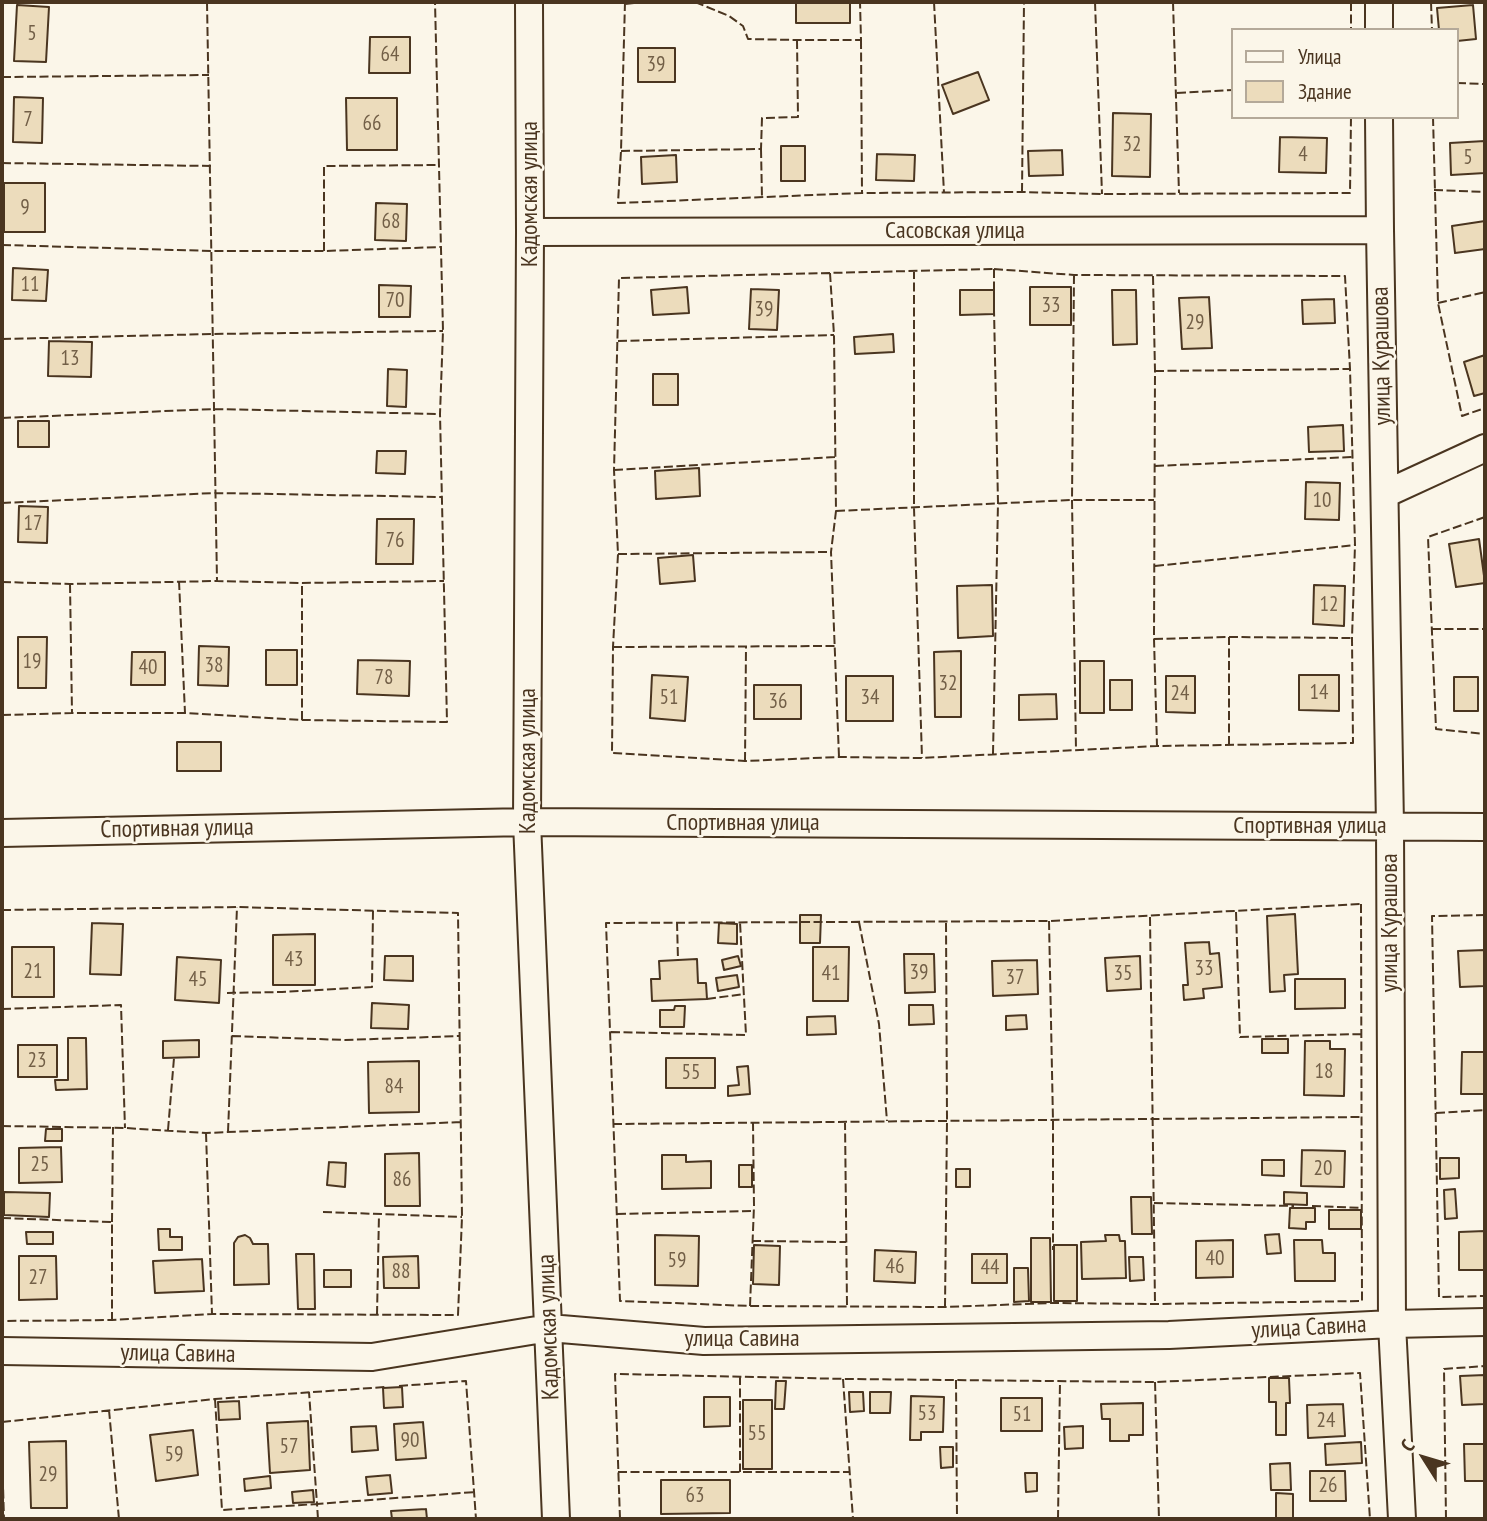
<!DOCTYPE html>
<html>
<head>
<meta charset="utf-8">
<style>
  body { margin:0 }
  #map { position:relative; width:1487px; height:1521px; overflow:hidden; background:#fbf6e9; font-family:"PT Sans Narrow",sans-serif }
  canvas { display:block }
  .frame { position:absolute; inset:0; border:4px solid #4a3520; pointer-events:none }
  .legend { position:absolute; left:1231px; top:28px; width:228px; height:91px; box-sizing:border-box; background:#fbf6e9; border:2px solid #b4a999; margin:0; padding:9px 12px; list-style:none; font-size:21px; color:#4a3520 }
  .legend li { display:flex; align-items:center; gap:14px; height:35px }
  .legend b { width:35px; border:2px solid #b4a999 }
  .north { position:absolute; left:1389px; top:1423px; width:70px; height:70px; -webkit-text-stroke:5px #fbf6e9; paint-order:stroke; rotate:307deg; font-size:19px; font-weight:700; line-height:28px; text-align:center; color:#4a3520 }
  .north::after { content:''; display:block; margin:auto; width:24px; height:32px; background:#4a3520; clip-path:polygon(50% 0,100% 100%,50% 72%,0 100%) }
</style>
</head>
<body>
<div id="map">
<canvas width="1487" height="1521"></canvas>
<div class="frame"></div>
<ul class="legend">
<li><b style="height:9px;background:#fbf6e9"></b>Улица</li>
<li><b style="height:19px;background:#ecdcbc"></b>Здание</li>
</ul>
<div class="north">С</div>
</div>
<script>
const ctx = document.querySelector('canvas').getContext('2d');
ctx.lineJoin = 'round';
function paint(path, color) { ctx.fillStyle = color; ctx.fill(path, 'evenodd'); }
const poly = rows => new Path2D(rows.map(r => 'M' + r).join(''));
function trace(path, color, width, dash) { ctx.strokeStyle = color; ctx.lineWidth = width; ctx.lineCap = dash ? 'butt' : 'round'; ctx.setLineDash(dash || []); ctx.stroke(path); }
function write(font, color, halo, rows, align = 'center') {
  ctx.font = font + ' "PT Sans Narrow",sans-serif'; ctx.lineWidth = 5; ctx.setLineDash([]); ctx.textBaseline = 'middle'; ctx.strokeStyle = halo; ctx.fillStyle = color; for (const [text, x, y, turn = 0] of rows) {
    ctx.save(); ctx.translate(x, y); ctx.rotate((+turn || 0) * Math.PI / 180); ctx.textAlign = isNaN(turn) ? turn : align; if (halo) ctx.strokeText(text, 0, 0); ctx.fillText(text, 0, 0); ctx.restore();
  }
}
const building = poly([
  [796,2,850,2,850,23,796,23,796,2],
  [17,5,49,7,46,62,14,61,17,5],
  [1473,5,1476,39,1457,41,1457,30,1439,30,1437,8,1473,5],
  [370,37,410,37,410,73,369,73,370,37],
  [638,48,675,48,675,82,638,82,638,48],
  [978,72,989,100,953,114,942,85,978,72],
  [14,97,43,98,42,143,13,142,14,97],
  [346,98,397,98,397,150,347,150,346,98],
  [1113,113,1151,114,1150,177,1112,176,1113,113],
  [1280,137,1327,138,1326,173,1279,172,1280,137],
  [1485,141,1485,173,1451,175,1450,143,1485,141],
  [781,146,805,146,805,181,781,181,781,146],
  [1062,150,1063,175,1029,176,1028,151,1062,150],
  [877,154,915,155,914,181,876,180,877,154],
  [676,155,677,182,642,184,641,157,676,155],
  [4,183,45,183,45,232,4,232,4,183],
  [376,203,407,204,406,241,375,240,376,203],
  [1485,221,1485,249,1455,253,1452,226,1485,221],
  [13,268,48,270,46,301,12,300,13,268],
  [379,285,411,286,410,317,379,317,379,285],
  [687,287,689,313,653,315,651,290,687,287],
  [1030,287,1071,287,1071,325,1030,325,1030,287],
  [751,289,779,290,777,330,749,329,751,289],
  [960,290,994,290,994,314,960,315,960,290],
  [1112,290,1136,290,1137,344,1113,345,1112,290],
  [1209,297,1212,348,1182,349,1179,298,1209,297],
  [1334,299,1335,323,1303,324,1302,300,1334,299],
  [893,334,894,352,855,354,854,337,893,334],
  [49,341,92,342,91,377,48,376,49,341],
  [1485,355,1485,393,1474,396,1464,362,1485,355],
  [388,369,407,370,406,407,387,406,388,369],
  [653,374,678,374,678,405,653,405,653,374],
  [18,421,49,421,49,447,18,447,18,421],
  [1343,425,1344,451,1309,452,1308,427,1343,425],
  [377,451,406,451,405,474,376,473,377,451],
  [699,468,700,496,656,499,655,471,699,468],
  [1306,482,1340,483,1339,520,1305,519,1306,482],
  [19,506,48,507,47,543,18,542,19,506],
  [377,519,414,519,413,564,376,564,377,519],
  [1479,539,1485,583,1456,587,1449,544,1479,539],
  [693,555,695,581,660,584,658,558,693,555],
  [992,585,993,636,958,638,957,586,992,585],
  [1314,585,1345,586,1344,626,1313,624,1314,585],
  [18,637,47,637,46,688,18,688,18,637],
  [199,646,229,647,228,686,198,685,199,646],
  [266,650,297,650,297,685,266,685,266,650],
  [961,651,961,717,935,717,934,652,961,651],
  [132,652,165,652,165,685,131,685,132,652],
  [358,660,410,661,409,696,357,694,358,660],
  [1080,661,1104,661,1104,713,1080,713,1080,661],
  [652,675,688,677,685,721,650,718,652,675],
  [1299,675,1339,675,1339,711,1299,710,1299,675],
  [846,676,893,676,893,721,846,721,846,676],
  [1166,676,1195,676,1195,713,1166,712,1166,676],
  [1454,677,1478,677,1478,711,1454,711,1454,677],
  [1110,680,1132,680,1132,710,1110,710,1110,680],
  [754,685,801,685,801,719,754,719,754,685],
  [1056,694,1057,719,1019,720,1019,695,1056,694],
  [177,742,221,742,221,771,177,771,177,742],
  [1295,914,1298,974,1284,975,1285,991,1270,992,1267,916,1295,914],
  [800,915,821,915,820,943,800,943,800,915],
  [92,923,123,924,121,975,90,974,92,923],
  [719,923,737,924,737,944,718,943,719,923],
  [315,934,315,985,273,985,273,935,315,934],
  [1209,942,1210,954,1219,953,1222,987,1203,989,1204,998,1184,1000,1183,985,1188,985,1185,943,1209,942],
  [12,947,54,947,54,997,12,997,12,947],
  [813,947,849,947,848,1001,813,1001,813,947],
  [1485,950,1485,986,1460,987,1458,951,1485,950],
  [904,954,934,954,935,992,905,993,904,954],
  [385,956,413,956,413,981,384,980,385,956],
  [738,956,741,966,724,970,722,960,738,956],
  [1140,956,1141,989,1107,991,1105,958,1140,956],
  [177,957,221,960,219,1003,175,1000,177,957],
  [697,959,698,983,706,983,707,999,652,1001,651,979,660,979,659,961,697,959],
  [1037,960,1038,994,993,996,992,961,1037,960],
  [737,975,739,987,718,991,716,978,737,975],
  [1295,979,1345,979,1345,1008,1295,1009,1295,979],
  [372,1003,409,1005,408,1029,371,1028,372,1003],
  [909,1005,933,1005,934,1024,909,1025,909,1005],
  [675,1006,685,1006,684,1027,660,1027,660,1010,674,1010,675,1006],
  [1026,1015,1027,1029,1006,1030,1006,1016,1026,1015],
  [835,1016,836,1034,807,1035,807,1017,835,1016],
  [68,1038,86,1038,87,1089,56,1090,55,1080,68,1080,68,1038],
  [1262,1039,1288,1039,1288,1053,1262,1053,1262,1039],
  [199,1040,199,1057,163,1058,163,1041,199,1040],
  [1305,1041,1330,1041,1330,1049,1345,1049,1344,1096,1304,1095,1305,1041],
  [18,1045,57,1045,57,1077,18,1077,18,1045],
  [1462,1052,1485,1052,1485,1094,1461,1094,1462,1052],
  [666,1058,715,1058,715,1088,666,1088,666,1058],
  [419,1061,419,1112,369,1113,368,1062,419,1061],
  [748,1066,750,1094,728,1096,728,1086,739,1085,737,1067,748,1066],
  [46,1129,62,1129,62,1141,45,1141,46,1129],
  [61,1147,62,1182,19,1183,19,1148,61,1147],
  [1302,1150,1345,1151,1344,1187,1301,1186,1302,1150],
  [419,1153,420,1206,385,1206,385,1154,419,1153],
  [662,1155,686,1155,686,1162,711,1161,711,1188,662,1189,662,1155],
  [1440,1158,1459,1158,1459,1178,1440,1179,1440,1158],
  [1262,1160,1284,1160,1284,1176,1262,1175,1262,1160],
  [329,1162,346,1163,345,1187,327,1185,329,1162],
  [739,1165,752,1165,752,1187,739,1187,739,1165],
  [956,1169,970,1169,970,1187,956,1187,956,1169],
  [1455,1189,1457,1218,1445,1219,1444,1190,1455,1189],
  [4,1192,50,1193,49,1217,4,1215,4,1192],
  [1284,1192,1307,1193,1307,1205,1284,1204,1284,1192],
  [1131,1197,1151,1197,1152,1234,1132,1234,1131,1197],
  [1290,1208,1315,1208,1315,1222,1306,1222,1306,1229,1289,1228,1290,1208],
  [1329,1210,1361,1210,1361,1229,1329,1229,1329,1210],
  [158,1229,170,1229,170,1237,182,1237,182,1250,159,1250,158,1229],
  [1485,1231,1485,1270,1459,1270,1459,1232,1485,1231],
  [26,1232,53,1232,53,1244,27,1244,26,1232],
  [1279,1234,1281,1253,1267,1254,1265,1235,1279,1234],
  [245,1235,250,1238,253,1244,268,1244,269,1284,234,1285,234,1243,238,1237,245,1235],
  [655,1235,699,1236,698,1286,655,1285,655,1235],
  [1105,1235,1119,1235,1120,1241,1125,1241,1126,1278,1082,1279,1081,1242,1106,1241,1105,1235],
  [1031,1238,1050,1238,1051,1302,1031,1302,1031,1238],
  [1233,1240,1233,1277,1196,1278,1196,1241,1233,1240],
  [1294,1240,1322,1240,1323,1253,1335,1253,1335,1281,1295,1281,1294,1240],
  [754,1245,780,1246,779,1285,753,1284,754,1245],
  [1054,1245,1077,1245,1077,1301,1054,1301,1054,1245],
  [875,1250,916,1252,915,1283,874,1281,875,1250],
  [296,1254,314,1254,315,1309,298,1309,296,1254],
  [972,1254,1007,1254,1007,1283,972,1283,972,1254],
  [19,1256,56,1256,57,1299,19,1300,19,1256],
  [418,1256,419,1288,384,1288,383,1257,418,1256],
  [1129,1257,1143,1257,1144,1280,1130,1281,1129,1257],
  [202,1259,204,1291,155,1293,153,1261,202,1259],
  [1014,1268,1028,1268,1029,1301,1014,1302,1014,1268],
  [324,1270,351,1270,351,1287,324,1287,324,1270],
  [1485,1375,1485,1404,1462,1405,1460,1376,1485,1375],
  [1269,1378,1289,1378,1290,1403,1286,1403,1286,1435,1276,1435,1276,1402,1269,1402,1269,1378],
  [776,1381,786,1381,784,1409,775,1409,776,1381],
  [402,1387,403,1407,384,1408,383,1388,402,1387],
  [849,1392,863,1392,864,1411,850,1412,849,1392],
  [870,1392,891,1392,890,1413,870,1413,870,1392],
  [911,1396,944,1397,943,1432,921,1432,921,1440,910,1440,911,1396],
  [704,1397,730,1397,730,1426,704,1427,704,1397],
  [1001,1398,1042,1398,1042,1431,1001,1431,1001,1398],
  [743,1400,772,1400,772,1469,743,1469,743,1400],
  [239,1401,240,1419,219,1420,218,1402,239,1401],
  [1143,1403,1143,1435,1129,1435,1129,1441,1110,1441,1110,1419,1102,1419,1101,1404,1143,1403],
  [1343,1404,1345,1436,1308,1438,1307,1405,1343,1404],
  [308,1421,310,1470,270,1473,267,1423,308,1421],
  [423,1422,426,1458,396,1460,394,1424,423,1422],
  [376,1426,378,1450,352,1452,351,1427,376,1426],
  [1083,1426,1083,1448,1065,1449,1064,1427,1083,1426],
  [193,1430,198,1475,156,1481,150,1435,193,1430],
  [66,1441,67,1508,31,1508,29,1442,66,1441],
  [1361,1442,1362,1463,1326,1465,1325,1444,1361,1442],
  [1464,1444,1485,1444,1485,1481,1465,1481,1464,1444],
  [940,1447,953,1447,953,1467,941,1468,940,1447],
  [1290,1463,1291,1490,1271,1490,1270,1464,1290,1463],
  [1310,1471,1345,1471,1346,1501,1310,1501,1310,1471],
  [1025,1473,1037,1473,1037,1491,1026,1492,1025,1473],
  [390,1475,392,1493,368,1495,366,1477,390,1475],
  [270,1476,271,1488,245,1491,244,1479,270,1476],
  [661,1480,730,1480,730,1513,661,1514,661,1480],
  [313,1490,314,1502,293,1503,292,1492,313,1490],
  [1276,1493,1293,1494,1293,1519,1276,1519,1276,1493],
  [426,1509,427,1519,392,1519,391,1511,426,1509]
]);
const minor = poly([
  [529,2,530,232,527,822,556,1519],
  [1379,2,1379,30],
  [1379,117,1380,230,1390,826,1392,1324,1402,1519],
  [530,232,1380,230],
  [1385,494,1485,448],
  [2,833,527,822,1485,827],
  [2,1351,372,1357,549,1328,704,1341,1169,1335,1392,1324,1485,1322]
]);
const fence = poly([
  [207,2,217,581],
  [625,2,621,151,618,203,862,193,1022,192,1102,194,1350,193,1351,117],
  [695,2,729,16,743,26,748,39,797,40,861,40,860,2],
  [934,2,944,193],
  [1095,2,1102,194],
  [1173,2,1179,193],
  [1351,2,1351,30],
  [1431,2,1432,30],
  [625,4,645,2],
  [861,40,862,193],
  [2,77,209,75],
  [1457,83,1485,84],
  [1177,93,1233,90],
  [1433,117,1438,303,1462,416,1485,408],
  [761,149,762,198],
  [621,151,761,149,762,118,798,117,797,40],
  [2,163,211,166],
  [1434,190,1485,192],
  [1022,192,1024,2],
  [2,245,212,251,324,251,440,247],
  [324,251,324,166,439,165],
  [994,269,1074,275,1345,276,1350,369,1355,545,1352,638,1353,743,1157,746,922,758,839,757,745,761,612,753,613,647,618,554,614,470,619,278,994,269],
  [994,269,994,292],
  [914,270,914,508,922,758],
  [830,273,834,335,836,511,831,552,839,757],
  [1074,275,1072,500,1076,750],
  [1153,276,1155,371,1154,639,1157,746],
  [1438,303,1485,292],
  [2,339,213,334,443,331],
  [618,341,834,335],
  [1155,371,1350,369],
  [2,418,214,409,440,414],
  [1155,466,1352,457],
  [614,470,835,457],
  [2,503,215,493,441,497],
  [836,511,1072,500,1154,500],
  [1485,517,1428,537,1436,729,1485,734],
  [618,554,831,552],
  [1155,566,1355,545],
  [179,581,185,713],
  [2,582,70,584,217,581,302,583,444,581],
  [70,584,72,713],
  [1432,629,1485,629],
  [1154,639,1229,637,1352,638],
  [613,647,835,646],
  [2,715,72,713,185,713,302,720,447,722,440,414,443,331,435,2],
  [302,720,302,583],
  [1229,745,1229,637],
  [993,754,998,503,994,310],
  [745,761,746,647],
  [1361,904,1362,1301,1155,1304,1052,1303,945,1307,750,1306,620,1301,606,923,1049,921,1361,904],
  [2,910,237,907,458,913,462,1217,458,1315,212,1314,112,1320,2,1321],
  [1236,912,1240,1037,1362,1034],
  [1485,915,1432,916,1439,1297,1485,1296],
  [1150,917,1155,1304],
  [1049,921,1053,1121,1053,1250],
  [677,922,678,960],
  [859,922,879,1024,887,1121],
  [227,993,282,992,372,987,373,910],
  [707,999,744,994],
  [2,1009,121,1005,125,1128],
  [611,1032,746,1035,740,922],
  [232,1036,345,1040,460,1036],
  [1436,1113,1485,1110],
  [845,1121,847,1306],
  [613,1124,1362,1117],
  [2,1126,125,1128,206,1133,461,1122],
  [168,1130,174,1058],
  [228,1132,237,907],
  [206,1133,212,1314],
  [1154,1203,1294,1206],
  [1312,1206,1362,1208],
  [323,1212,462,1217],
  [617,1214,754,1211],
  [2,1218,112,1222,112,1320],
  [112,1222,113,1127],
  [752,1241,846,1242],
  [750,1306,754,1206,753,1122],
  [945,1307,947,1121,946,921],
  [377,1315,379,1214],
  [740,1376,740,1472],
  [843,1379,853,1519],
  [956,1380,957,1519],
  [1155,1382,1159,1519],
  [399,1386,466,1381,476,1519],
  [215,1399,222,1510,317,1504,309,1392],
  [109,1410,119,1519],
  [2,1422,215,1399,385,1387],
  [2,1452,4,1519],
  [618,1472,850,1472],
  [318,1519,317,1504,475,1492],
  [620,1519,615,1374,849,1379,1155,1382,1360,1373,1370,1519],
  [1058,1519,1060,1381],
  [1446,1519,1444,1369,1485,1366]
]);
const numberNames = [
  ["5",32,34],
  ["64",390,55],
  ["39",656,65],
  ["7",28,120],
  ["66",372,124],
  ["32",1132,145],
  ["4",1303,155],
  ["5",1468,158],
  ["9",25,208],
  ["68",391,222],
  ["11",30,285],
  ["70",395,301],
  ["33",1051,306],
  ["39",764,310],
  ["29",1195,323],
  ["13",70,359],
  ["10",1322,501],
  ["17",33,524],
  ["76",395,541],
  ["12",1329,605],
  ["19",32,662],
  ["38",214,666],
  ["40",148,668],
  ["78",384,678],
  ["32",948,684],
  ["14",1319,693],
  ["24",1180,694],
  ["51",669,698],
  ["34",870,698],
  ["36",778,702],
  ["43",294,960],
  ["33",1204,969],
  ["21",33,972],
  ["39",919,973],
  ["41",831,974],
  ["35",1123,974],
  ["37",1015,978],
  ["45",198,980],
  ["23",37,1061],
  ["18",1324,1072],
  ["55",691,1073],
  ["84",394,1087],
  ["25",40,1165],
  ["20",1323,1169],
  ["86",402,1180],
  ["40",1215,1259],
  ["59",677,1261],
  ["46",895,1267],
  ["44",990,1268],
  ["88",401,1272],
  ["27",38,1278],
  ["53",927,1414],
  ["51",1022,1415],
  ["24",1326,1421],
  ["55",757,1434],
  ["90",410,1441],
  ["57",289,1447],
  ["59",174,1455],
  ["29",48,1475],
  ["26",1328,1486],
  ["63",695,1496]
];
const streetNames = [
  ["Кадомская улица",530,194,-90],
  ["Сасовская улица",955,231],
  ["улица Курашова",1382,356,-91],
  ["Кадомская улица",528,761,-90],
  ["Спортивная улица",743,823],
  ["Спортивная улица",1310,826],
  ["Спортивная улица",177,829,-1],
  ["улица Курашова",1390,923,-90],
  ["Кадомская улица",549,1327,-92],
  ["улица Савина",1309,1328,-3],
  ["улица Савина",742,1339],
  ["улица Савина",178,1354,1]
];
paint(building, '#ecdcbc');
trace(building, '#4a3520', 2);
trace(minor, '#4a3520', 30);
trace(minor, '#fbf6e9', 26);
trace(fence, '#4a3520', 2, [9, 3.5]);
write('21px', '#725f47', null, numberNames);
write('24px', '#4a3520', '#fbf6e9', streetNames);
</script>
</body>
</html>
